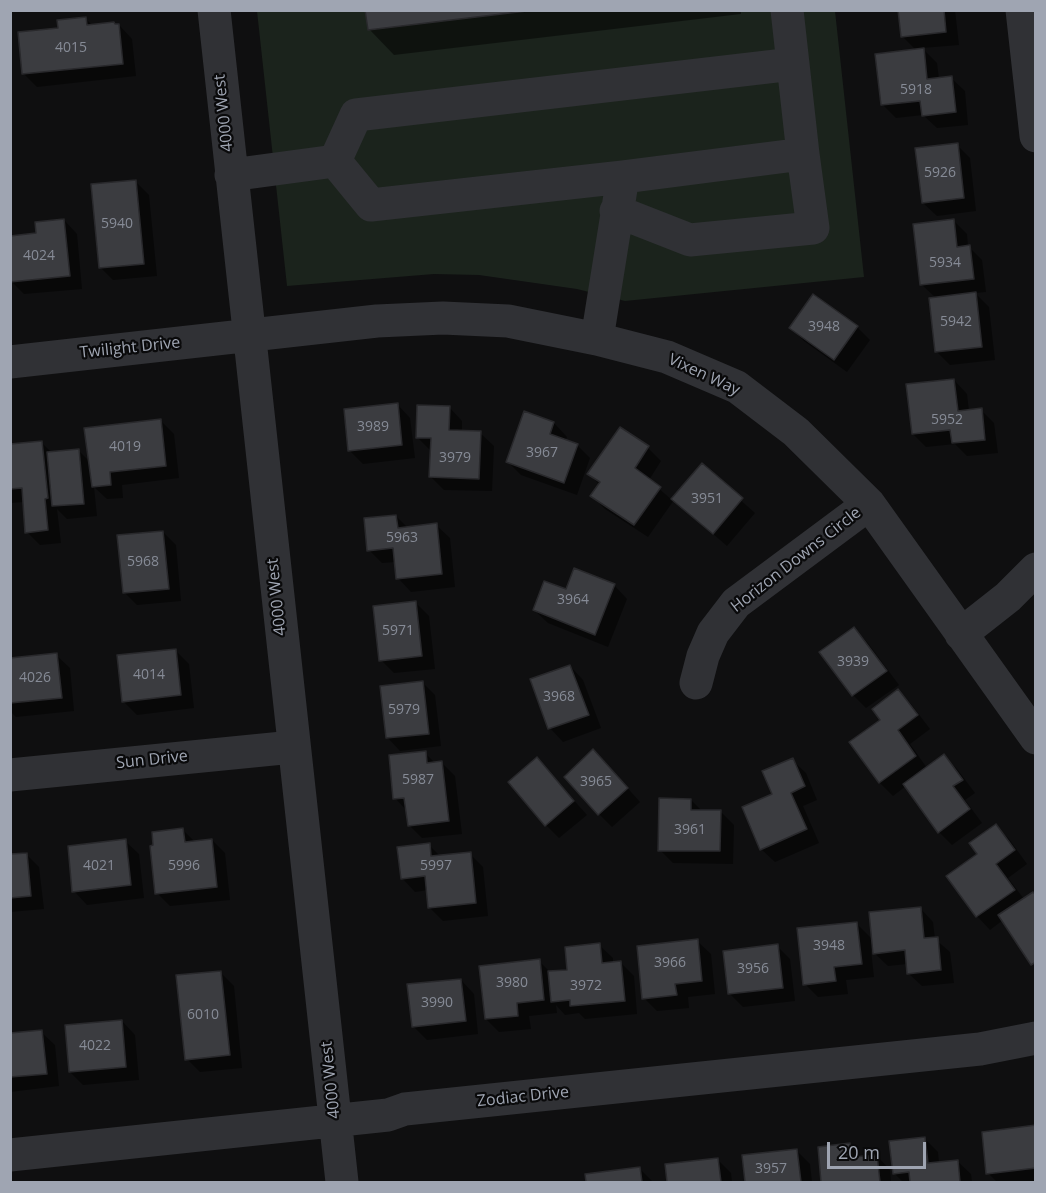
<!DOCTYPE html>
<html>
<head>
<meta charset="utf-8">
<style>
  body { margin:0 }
  #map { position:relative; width:1046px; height:1193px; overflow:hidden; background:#0f0f10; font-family:"Open Sans",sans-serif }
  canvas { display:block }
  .frame { position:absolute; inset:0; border:12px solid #9fa5b2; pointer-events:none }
  .scale { position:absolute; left:827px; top:1142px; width:99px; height:27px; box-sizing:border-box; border:3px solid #9fa5b2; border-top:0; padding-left:8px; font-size:18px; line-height:21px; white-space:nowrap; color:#9fa5b2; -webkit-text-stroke:4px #0a0a0b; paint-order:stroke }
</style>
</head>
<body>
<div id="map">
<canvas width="1046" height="1193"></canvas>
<div class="frame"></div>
<div class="scale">20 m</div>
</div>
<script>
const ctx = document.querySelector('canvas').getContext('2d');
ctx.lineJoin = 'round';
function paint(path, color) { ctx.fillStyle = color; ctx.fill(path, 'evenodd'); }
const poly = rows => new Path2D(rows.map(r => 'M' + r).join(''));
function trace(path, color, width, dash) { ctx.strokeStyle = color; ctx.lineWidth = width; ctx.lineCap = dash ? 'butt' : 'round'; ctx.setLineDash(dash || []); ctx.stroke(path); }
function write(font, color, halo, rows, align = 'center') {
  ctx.font = font + ' "Open Sans",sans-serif'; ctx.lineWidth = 4.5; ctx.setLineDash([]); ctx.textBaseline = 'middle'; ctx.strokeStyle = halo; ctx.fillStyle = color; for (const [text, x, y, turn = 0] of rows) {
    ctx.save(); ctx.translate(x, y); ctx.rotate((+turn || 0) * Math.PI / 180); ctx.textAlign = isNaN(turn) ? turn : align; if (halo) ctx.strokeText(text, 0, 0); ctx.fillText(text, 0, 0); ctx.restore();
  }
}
const green = poly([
  [257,11,835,11,864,277,625,301,577,289,479,275,434,274,287,286]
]);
const shadow = poly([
  [367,10,741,10,741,14,394,55,369,29],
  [899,10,955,10,959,45,922,48,937,63,939,79,951,78,965,91,968,125,937,128,923,115,896,118,882,104,917,51,902,36],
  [85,18,93,26,119,25,132,39,136,76,37,87,24,74,59,29],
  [957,145,970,158,976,211,937,216,923,203],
  [135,181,149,195,157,276,113,280,100,267],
  [64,220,77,234,82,289,24,294,11,281,38,234],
  [954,221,967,234,968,246,982,260,986,292,975,293,989,307,995,360,950,365,937,352,936,298,922,285],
  [814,296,857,327,870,340,847,372,804,341,791,328],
  [954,380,967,394,969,411,981,410,994,423,998,453,967,456,955,444,926,447,913,434],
  [397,404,410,418,415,458,363,464,350,451],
  [449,407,462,421,462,432,480,433,494,446,492,491,444,490,431,477,430,450,417,437],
  [525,413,554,423,567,437,565,441,577,445,590,458,577,495,521,475,508,462],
  [161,421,174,434,179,478,122,485,123,498,107,499,94,487,97,516,67,519,57,509,61,543,40,545,27,532,24,502,10,503,10,445,41,442,52,453,79,451,90,462],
  [620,429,648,448,661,461,649,480,672,500,702,466,755,513,727,546,674,500,648,537,605,509,592,496,600,485,589,474],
  [396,516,408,528,436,525,450,538,455,587,411,592,398,578,396,562,382,563,369,550],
  [163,532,176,545,181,601,137,605,124,592],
  [614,585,627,599,608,647,548,623,534,610,567,591],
  [416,603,429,616,435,669,394,673,381,660],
  [854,629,867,642,899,685,866,708,853,695,821,653],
  [176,651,189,664,194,708,137,715,124,702],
  [56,655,70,668,74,711,16,717,10,711,10,660],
  [570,666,583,680,601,728,563,742,550,728,532,680],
  [422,682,435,695,441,746,400,751,387,737],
  [898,691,911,704,930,729,910,744,927,768,944,756,957,769,975,793,965,800,982,823,952,845,939,832,906,786,893,796,880,783,851,743,882,720],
  [425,753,436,764,442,763,455,776,462,834,422,838,409,825,407,811,395,798],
  [537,759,587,815,559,838,546,825],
  [792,760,806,773,817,800,803,806,819,843,775,862,761,849,774,795],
  [607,765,640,802,612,827,599,814],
  [691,800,702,811,720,811,734,825,733,864,673,863,660,850],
  [996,826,1009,839,1027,864,1008,878,1024,899,1036,896,1036,968,1003,920,990,930,977,916,979,854],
  [183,830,195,842,212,840,225,853,230,900,170,906,157,893],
  [125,841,139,854,144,898,87,905,74,891],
  [429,845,441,857,470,854,483,867,488,916,443,921,429,907,428,890,415,892,402,878],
  [26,854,39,867,44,909,10,912,10,856],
  [920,908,933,922,935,939,950,952,954,983,922,986,908,973,907,964,888,966,871,950,874,977,846,980,848,994,818,997,805,984,856,923,873,940],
  [697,941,711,954,715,994,688,997,689,1008,657,1011,644,998],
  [599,945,613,958,613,963,620,962,634,976,637,1014,585,1019,579,1013,565,1015,556,1005,557,1013,529,1016,531,1029,499,1032,486,1019,539,961,551,973,568,971],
  [777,946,790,959,795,1001,743,1007,730,994],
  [221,973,234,986,242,1068,200,1072,187,1059],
  [461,980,474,994,478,1034,427,1040,413,1026],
  [122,1021,135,1035,139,1080,83,1085,70,1072],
  [41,1032,55,1045,59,1086,10,1092,10,1035],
  [1036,1127,1036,1182,997,1182,988,1173],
  [925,1139,938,1152,939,1163,957,1161,971,1174,972,1182,903,1182,894,1173],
  [850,1145,863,1158,877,1156,890,1170,891,1182,823,1182,819,1148],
  [796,1150,810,1164,812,1182,746,1182,743,1156],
  [718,1160,731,1173,732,1182,668,1182,666,1165],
  [640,1169,653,1182,587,1182,586,1175]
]);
const building = poly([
  [365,10,535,10,368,30,365,10],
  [898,10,944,10,946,32,901,37,898,10],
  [86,17,87,25,114,22,115,24,119,24,123,64,22,74,18,32,58,28,57,20,86,17],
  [924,48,927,79,952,76,956,112,922,116,920,101,881,105,875,54,924,48],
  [958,143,964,198,922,203,915,148,958,143],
  [136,180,144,264,99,268,91,184,136,180],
  [64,219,70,276,10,282,10,236,36,233,35,222,64,219],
  [954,219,957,247,970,245,974,279,920,285,913,224,954,219],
  [976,292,982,347,935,352,929,298,976,292],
  [813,294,858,326,834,360,789,328,813,294],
  [954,379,958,411,982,408,985,440,952,443,950,430,912,434,906,384,954,379],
  [398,403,402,445,348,451,344,409,398,403],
  [417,405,450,406,449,430,481,431,479,479,429,477,431,438,416,438,417,405],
  [524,411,554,422,550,434,578,444,564,483,506,462,524,411],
  [161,419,166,466,110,472,111,485,92,487,84,428,161,419],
  [620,427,649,446,635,468,661,487,634,525,590,496,600,482,587,474,620,427],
  [42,441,48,498,45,499,48,530,25,533,22,488,10,489,10,444,42,441],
  [79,449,84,504,52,506,47,452,79,449],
  [702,463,743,498,713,534,671,499,702,463],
  [396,515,398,528,437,523,442,574,396,579,393,548,367,551,364,518,396,515],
  [163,531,169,589,123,593,117,535,163,531],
  [574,568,615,584,595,635,533,610,544,581,566,589,574,568],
  [416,601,422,656,379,661,373,606,416,601],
  [854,627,887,671,852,696,819,652,854,627],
  [176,649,181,695,122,702,117,655,176,649],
  [57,653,62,698,10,703,10,658,57,653],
  [570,665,589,715,548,729,530,679,570,665],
  [423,681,429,734,386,738,380,686,423,681],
  [898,689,918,715,898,730,916,756,879,783,849,742,880,720,872,709,898,689],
  [593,749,628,788,598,815,564,777,593,749],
  [426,751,427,763,442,761,449,821,408,826,404,798,393,799,389,755,426,751],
  [944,754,963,780,953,786,970,809,938,833,903,784,944,754],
  [537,757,574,801,545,826,508,782,537,757],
  [793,758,805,786,791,793,807,829,760,850,742,807,772,794,762,771,793,758],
  [659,798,691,799,691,810,721,810,720,851,658,851,659,798],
  [996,824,1015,850,996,864,1015,890,976,917,946,876,977,854,969,843,996,824],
  [183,828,185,842,212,839,217,887,155,894,150,846,153,845,152,832,183,828],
  [126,839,131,885,72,892,68,846,126,839],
  [430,843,431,856,471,852,476,903,428,908,425,876,401,879,397,847,430,843],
  [27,853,31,896,10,898,10,854,27,853],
  [1033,892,1036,895,1036,962,1031,965,998,915,1033,892],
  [921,907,924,938,938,937,941,970,907,974,905,950,873,954,869,912,921,907],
  [857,922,862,964,834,967,836,981,803,985,797,928,857,922],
  [698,939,702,981,675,984,677,995,642,999,637,946,698,939],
  [600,943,602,963,621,961,625,1001,570,1006,570,1000,551,1002,548,971,567,970,565,947,600,943],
  [778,944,783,988,728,994,723,951,778,944],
  [540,959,544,1000,517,1003,518,1016,485,1019,479,966,540,959],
  [221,971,230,1055,185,1060,176,975,221,971],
  [461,979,466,1021,412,1027,407,984,461,979],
  [122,1020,126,1067,69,1072,65,1025,122,1020],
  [42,1030,47,1074,10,1077,10,1033,42,1030],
  [1036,1125,1036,1168,986,1174,982,1132,1036,1125],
  [925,1137,928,1163,958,1160,960,1182,910,1182,909,1172,893,1174,889,1141,925,1137],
  [850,1143,852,1157,877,1155,880,1182,821,1182,818,1147,850,1143],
  [797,1149,801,1182,745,1182,742,1155,797,1149],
  [718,1158,721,1182,667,1182,665,1164,718,1158],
  [640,1167,642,1182,586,1182,585,1174,640,1167]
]);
const minor = poly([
  [214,10,342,1182],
  [1022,10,1036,136],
  [335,161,356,115,793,64],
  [231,175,335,161,371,205,623,177,803,154,787,10],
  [616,211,690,240,813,228,803,154],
  [597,339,621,189],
  [10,362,377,321,443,318,508,321,597,339,667,357,737,387,796,432,869,504,1036,738],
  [961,634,1008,597,1036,569],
  [696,683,703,656,713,633,736,603,869,504],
  [10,775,293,747],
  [10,1155,388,1115,405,1109,980,1049,1036,1038]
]);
const numberNames = [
  ["4015",71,48],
  ["5918",916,90],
  ["5926",940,173],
  ["5940",117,224],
  ["4024",39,256],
  ["5934",945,263],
  ["5942",956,322],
  ["3948",824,327],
  ["5952",947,420],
  ["3989",373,427],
  ["4019",125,447],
  ["3967",542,453],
  ["3979",455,458],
  ["3951",707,499],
  ["5963",402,538],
  ["5968",143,562],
  ["3964",573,600],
  ["5971",398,631],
  ["3939",853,662],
  ["4014",149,675],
  ["4026",35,678],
  ["3968",559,697],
  ["5979",404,710],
  ["5987",418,780],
  ["3965",596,782],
  ["3961",690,830],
  ["4021",99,866],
  ["5996",184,866],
  ["5997",436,866],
  ["3948",829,946],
  ["3966",670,963],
  ["3956",753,969],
  ["3980",512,983],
  ["3972",586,986],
  ["3990",437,1003],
  ["6010",203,1015],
  ["4022",95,1046],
  ["3957",771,1169]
];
const streetNames = [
  ["4000 West",224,113,-96],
  ["Twilight Drive",130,348,-6],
  ["Vixen Way",704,375,25],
  ["Horizon Downs Circle",796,560,-38],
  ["4000 West",277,597,-96],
  ["Sun Drive",152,760,-6],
  ["4000 West",331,1080,-96],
  ["Zodiac Drive",523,1097,-6]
];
paint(green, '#1b231c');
paint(shadow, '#0007');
paint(building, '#3b3c40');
trace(building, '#29292c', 1.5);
trace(minor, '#303135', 33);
write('14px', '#868b96', null, numberNames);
write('16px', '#9fa5b2', '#0a0a0b', streetNames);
</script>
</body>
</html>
